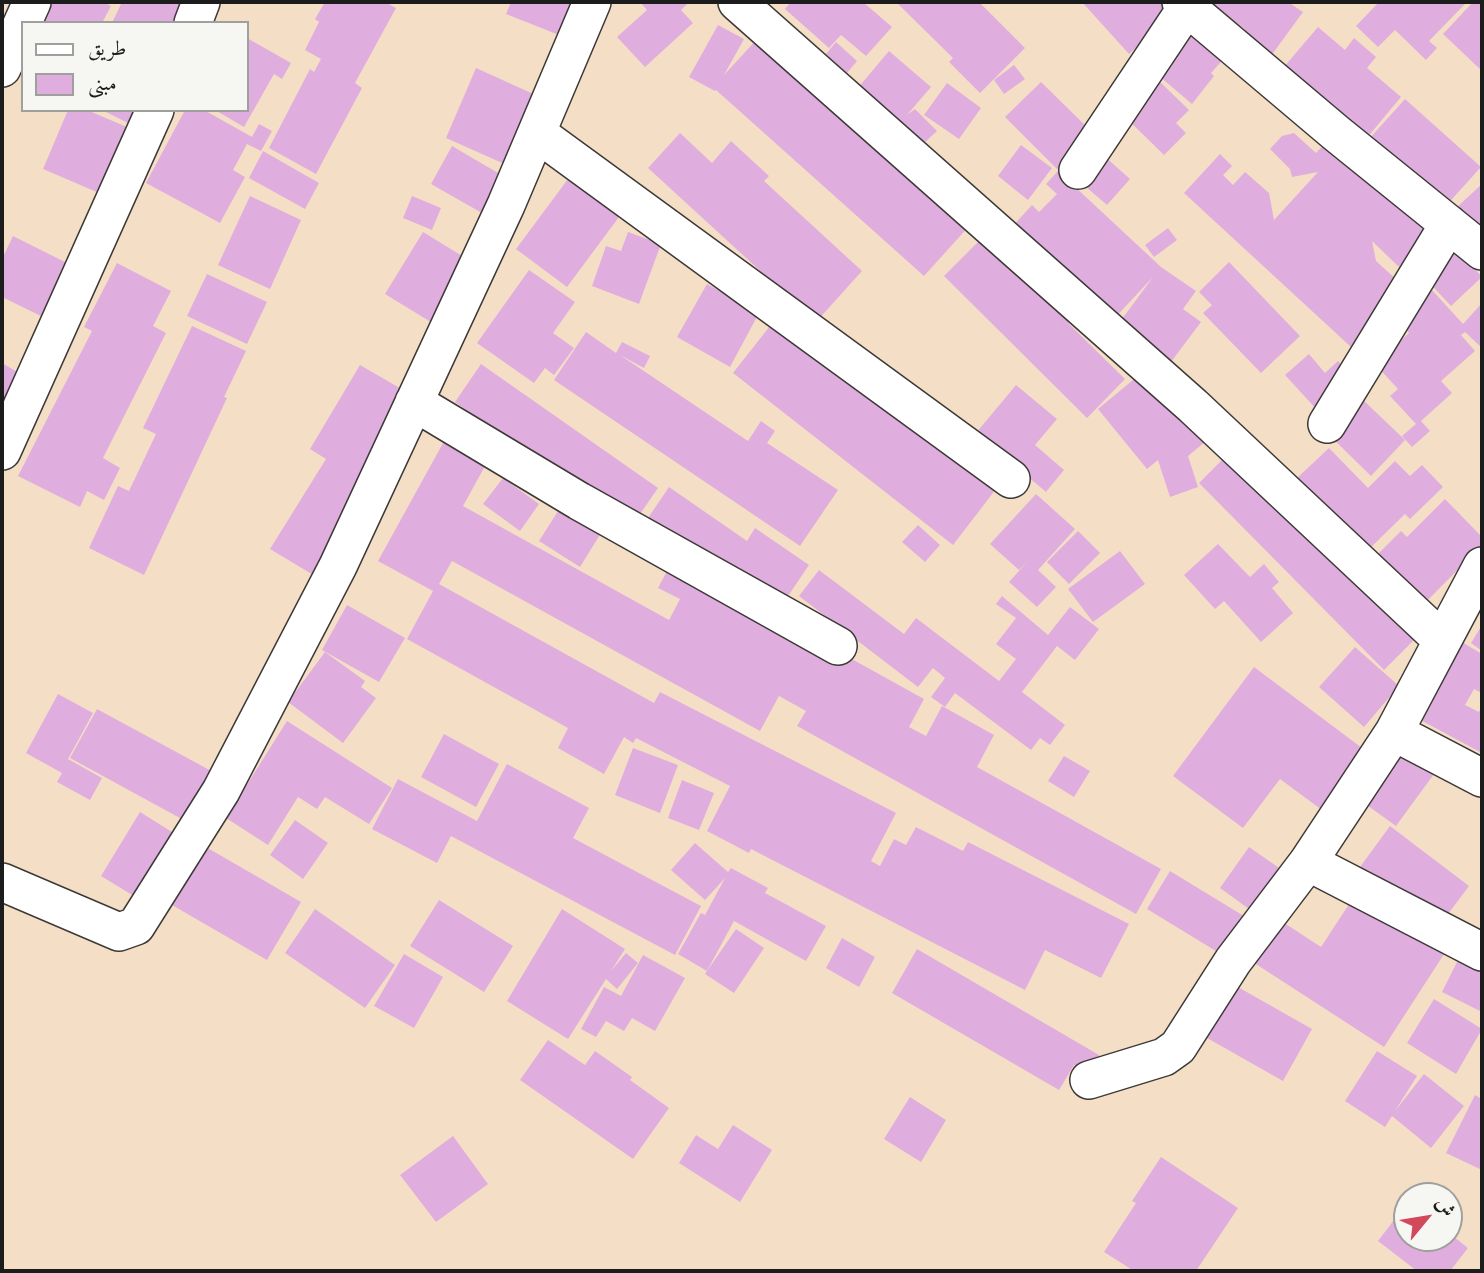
<!DOCTYPE html>
<html>
<head>
<meta charset="utf-8">
<style>
  body { margin:0 }
  #map { position:relative; width:1484px; height:1273px; overflow:hidden; background:#f4dfc6; font-family:"IM FELL English",Amiri,serif }
  canvas { display:block }
  .frame { position:absolute; inset:0; border:4px solid #1c1c1c; pointer-events:none }
  .legend { position:absolute; left:21px; top:21px; width:228px; height:91px; box-sizing:border-box; background:#f6f6f2; border:2px solid #9f9f9c; margin:0; padding:9px 12px; list-style:none; font-size:21px; color:#1c1c1c }
  .legend li { display:flex; align-items:center; gap:14px; height:35px }
  .legend b { width:35px; border:2px solid #9f9f9c }
  .north { position:absolute; left:1393px; top:1182px; width:70px; height:70px; box-sizing:border-box; background:#f6f6f2; border:2px solid #9f9f9c; border-radius:50%; rotate:60deg; font-size:19px; font-weight:700; line-height:28px; text-align:center; color:#1c1c1c }
  .north::after { content:''; display:block; margin:auto; width:24px; height:32px; background:#d1495b; clip-path:polygon(50% 0,100% 100%,50% 72%,0 100%) }
</style>
</head>
<body>
<div id="map">
<canvas width="1484" height="1273"></canvas>
<div class="frame"></div>
<ul class="legend">
<li><b style="height:9px;background:#fff"></b>طريق</li>
<li><b style="height:19px;background:#dfaede"></b>مبنى</li>
</ul>
<div class="north">ش</div>
</div>
<script>
const ctx = document.querySelector('canvas').getContext('2d');
ctx.lineJoin = 'round';
function paint(path, color) { ctx.fillStyle = color; ctx.fill(path, 'evenodd'); }
const poly = rows => new Path2D(rows.map(r => 'M' + r).join(''));
function trace(path, color, width, dash) { ctx.strokeStyle = color; ctx.lineWidth = width; ctx.lineCap = dash ? 'butt' : 'round'; ctx.setLineDash(dash || []); ctx.stroke(path); }
const building = poly([
  [53,2,103,2,111,6,102,23,42,23],
  [117,2,190,2,180,23,112,23,121,4],
  [325,2,385,2,396,8,355,83,362,88,316,174,269,148,310,69,314,72,321,59,305,50,319,22,315,19],
  [511,2,584,2,569,39,506,14],
  [640,2,689,2,681,10,693,23,645,67,617,37,647,10],
  [791,2,863,2,892,27,866,56,841,35,829,48,785,9],
  [896,2,979,2,1025,48,980,93,949,62,953,58],
  [1082,2,1161,2,1172,14,1129,54],
  [1208,2,1288,2,1303,12,1268,60,1238,39,1245,29],
  [1379,2,1467,2,1429,41,1437,48,1426,60,1395,30,1378,47,1356,26],
  [1473,2,1482,2,1482,71,1443,34],
  [1191,23,1228,54,1211,73,1214,76,1192,104,1152,70],
  [718,25,744,39,724,75,758,38,971,224,924,276,716,90,715,91,689,77],
  [1318,27,1345,50,1354,38,1376,57,1367,68,1401,97,1366,139,1283,68],
  [247,38,291,63,282,79,274,74,244,127,215,110,247,110],
  [836,42,857,61,847,73,826,54],
  [889,51,931,87,907,115,915,109,937,131,922,145,857,89],
  [1014,65,1025,79,1004,94,994,80],
  [476,68,540,97,509,166,446,138],
  [1156,78,1189,110,1176,123,1186,133,1164,155,1121,113],
  [1041,82,1093,133,1057,169,1005,117],
  [947,83,981,108,959,139,924,115],
  [1405,99,1481,167,1444,208,1369,139],
  [68,110,87,110,134,130,106,196,43,169],
  [102,110,139,110,132,125],
  [185,110,204,110,252,137,259,124,272,131,261,151,247,144,233,170,245,177,220,223,146,183],
  [680,133,712,163,731,141,769,176,764,181,862,271,816,322,648,168],
  [1294,133,1316,153,1335,133,1436,227,1399,267,1372,241,1376,261,1398,281,1377,304,1384,312,1351,347,1184,193,1220,154,1232,166,1223,175,1233,185,1245,172,1269,193,1274,220,1318,172,1292,177,1290,169,1270,149,1282,136],
  [1021,145,1052,168,1028,200,998,176],
  [452,146,510,180,489,217,431,184],
  [263,151,319,183,305,209,249,178],
  [1102,154,1130,179,1107,205,1079,181],
  [1058,171,1161,267,1196,291,1183,309,1201,322,1171,362,1119,323,1153,277,1111,322,1010,229,1032,205,1039,212,1057,194,1046,184],
  [568,179,619,217,567,287,516,249],
  [1482,184,1482,240,1455,209],
  [250,196,301,220,270,289,218,265],
  [412,196,441,208,432,230,403,218],
  [1168,228,1177,240,1154,257,1145,245],
  [423,232,472,262,434,324,385,294],
  [628,232,661,244,639,304,592,286,606,246,621,251],
  [988,232,1073,317,1068,323,1125,379,1087,418,944,276],
  [13,236,69,264,43,317,2,297,2,259],
  [1455,247,1482,277,1451,306,1424,277],
  [1229,262,1300,336,1261,373,1203,313,1212,305,1199,292],
  [117,263,171,291,153,326,166,333,103,458,120,468,104,500,87,491,80,507,18,476,92,331,84,327],
  [529,270,575,302,553,333,574,348,554,375,545,368,534,383,477,343],
  [207,274,267,302,247,344,187,316],
  [707,284,759,313,730,367,677,337],
  [1432,290,1463,324,1482,303,1482,348,1465,332,1461,335,1475,351,1441,381,1452,393,1421,421,1430,431,1412,447,1402,436,1416,424,1390,396,1398,389,1375,364,1409,333,1398,321],
  [777,317,996,489,953,545,733,373],
  [192,326,246,351,224,397,227,398,144,575,89,548,118,486,129,491,156,434,143,428],
  [586,332,616,353,622,342,650,356,644,368,620,355,748,441,761,421,775,431,767,443,838,490,800,546,554,380],
  [1309,354,1325,373,1338,361,1354,379,1318,411,1285,375],
  [2,363,26,377,2,418],
  [481,364,658,488,631,527,455,402],
  [360,365,417,398,320,579,270,549,326,459,310,449],
  [1145,370,1205,442,1188,456,1198,487,1170,497,1158,460,1147,469,1098,409],
  [1016,385,1057,419,1035,445,1064,470,1046,492,976,433],
  [1361,398,1405,440,1371,476,1327,433],
  [448,434,490,457,463,506,669,620,680,599,658,588,673,560,924,699,909,727,926,736,942,706,994,735,977,767,1161,869,1136,914,797,726,806,711,779,696,760,731,452,561,439,584,654,703,660,692,896,813,871,861,880,866,894,839,906,845,916,827,963,851,968,842,1129,924,1101,978,1045,950,1025,990,751,849,749,853,707,831,730,786,636,738,633,743,624,737,604,774,558,748,568,728,407,639,433,591,378,561],
  [1329,448,1368,488,1395,461,1410,476,1422,465,1443,487,1410,519,1405,514,1366,552,1296,479],
  [1233,449,1418,636,1384,670,1199,483],
  [503,478,539,504,520,531,483,504],
  [669,487,747,541,755,528,809,565,780,608,648,518],
  [1036,494,1075,529,1038,570,1056,587,1037,607,1009,582,1028,561,1019,570,990,544],
  [1445,499,1482,537,1482,545,1424,604,1376,556,1401,531,1407,537],
  [560,508,601,533,580,567,539,541],
  [918,525,940,545,925,562,902,542],
  [1078,531,1100,553,1069,584,1047,562],
  [1218,544,1250,577,1264,564,1279,582,1272,588,1293,613,1261,642,1224,601,1215,609,1184,575],
  [1120,551,1145,584,1093,622,1068,589],
  [819,570,904,634,916,618,999,681,1016,659,996,644,1016,618,996,604,1002,596,1048,635,1070,607,1099,629,1075,660,1057,646,1022,692,1065,725,1050,745,1040,738,1031,750,955,693,945,707,931,697,945,678,933,668,918,687,799,596],
  [347,605,405,638,379,682,322,650],
  [1482,625,1482,651,1471,643],
  [1455,638,1482,654,1482,693,1474,689,1465,705,1479,712,1482,706,1482,753,1411,715],
  [1355,647,1399,686,1364,727,1319,687],
  [325,652,365,681,361,687,376,698,343,743,288,702],
  [1254,667,1370,754,1326,813,1280,779,1243,828,1173,776],
  [58,694,93,713,68,759,102,778,90,800,57,782,62,773,26,753],
  [97,709,215,773,189,823,70,758],
  [287,721,392,788,369,824,325,797,317,809,298,797,268,845,226,818],
  [444,734,499,764,476,807,421,777],
  [633,748,678,765,660,813,615,795],
  [1403,751,1434,774,1396,826,1364,803],
  [1064,756,1090,771,1074,797,1048,781],
  [507,764,589,808,573,838,701,906,675,955,451,836,437,863,372,829,398,779,477,821],
  [682,780,714,793,699,830,668,818],
  [140,812,180,837,142,901,101,876],
  [295,820,328,843,303,879,270,855],
  [1390,826,1469,886,1439,926,1360,867],
  [695,843,728,872,731,868,768,888,765,893,826,926,806,961,734,921,707,971,678,954,701,913,705,915,725,878,705,900,671,870],
  [206,847,301,902,267,960,172,905],
  [1249,847,1285,872,1256,914,1220,888],
  [1170,871,1252,921,1229,959,1147,909],
  [1357,892,1446,951,1384,1047,1245,957,1272,915,1321,947],
  [439,900,513,946,484,992,410,946],
  [315,909,395,965,365,1008,285,953],
  [562,909,625,949,611,971,626,953,638,963,617,989,606,979,568,1039,507,1001],
  [736,929,764,948,734,993,705,974],
  [842,938,875,957,859,987,826,968],
  [917,949,1099,1055,1089,1073,1074,1065,1059,1090,892,993],
  [1462,952,1482,963,1482,1007,1480,1011,1442,992],
  [404,954,443,977,414,1028,374,1006],
  [643,955,685,978,655,1031,632,1018,624,1031,606,1021,596,1037,581,1029,604,987,621,996],
  [1229,982,1312,1029,1283,1081,1200,1034],
  [1434,999,1482,1029,1456,1074,1407,1043],
  [548,1040,585,1065,595,1051,632,1077,630,1080,669,1108,633,1159,520,1080],
  [1377,1051,1417,1076,1395,1111,1424,1074,1464,1106,1431,1148,1392,1116,1385,1127,1345,1101],
  [1475,1095,1482,1099,1482,1170,1446,1153],
  [910,1097,946,1120,921,1162,884,1139],
  [733,1125,772,1150,740,1202,679,1163,696,1135,718,1149],
  [453,1136,488,1184,436,1222,400,1175],
  [1161,1157,1238,1208,1196,1271,1158,1271,1154,1269,1152,1271,1134,1271,1104,1252,1136,1203,1132,1201],
  [1407,1203,1407,1238,1449,1238,1449,1233,1468,1248,1450,1271,1417,1271,1378,1241]
]);
const minor = poly([
  [737,2,1193,406,1442,640],
  [1181,2,1336,133,1482,251],
  [193,23,201,2],
  [2,68,32,2],
  [537,133,1011,479],
  [1078,170,1187,7],
  [414,402,579,501,838,646],
  [1327,424,1449,224],
  [2,451,155,110],
  [1394,732,1482,778],
  [1308,862,1482,952],
  [2,882,119,932,136,926,221,791,338,566,506,205,592,2],
  [1089,1080,1164,1057,1178,1047,1233,961,1308,862,1394,732,1482,566]
]);
paint(building, '#dfaede');
trace(minor, '#3c3936', 40);
trace(minor, '#fff', 37);
</script>
</body>
</html>
